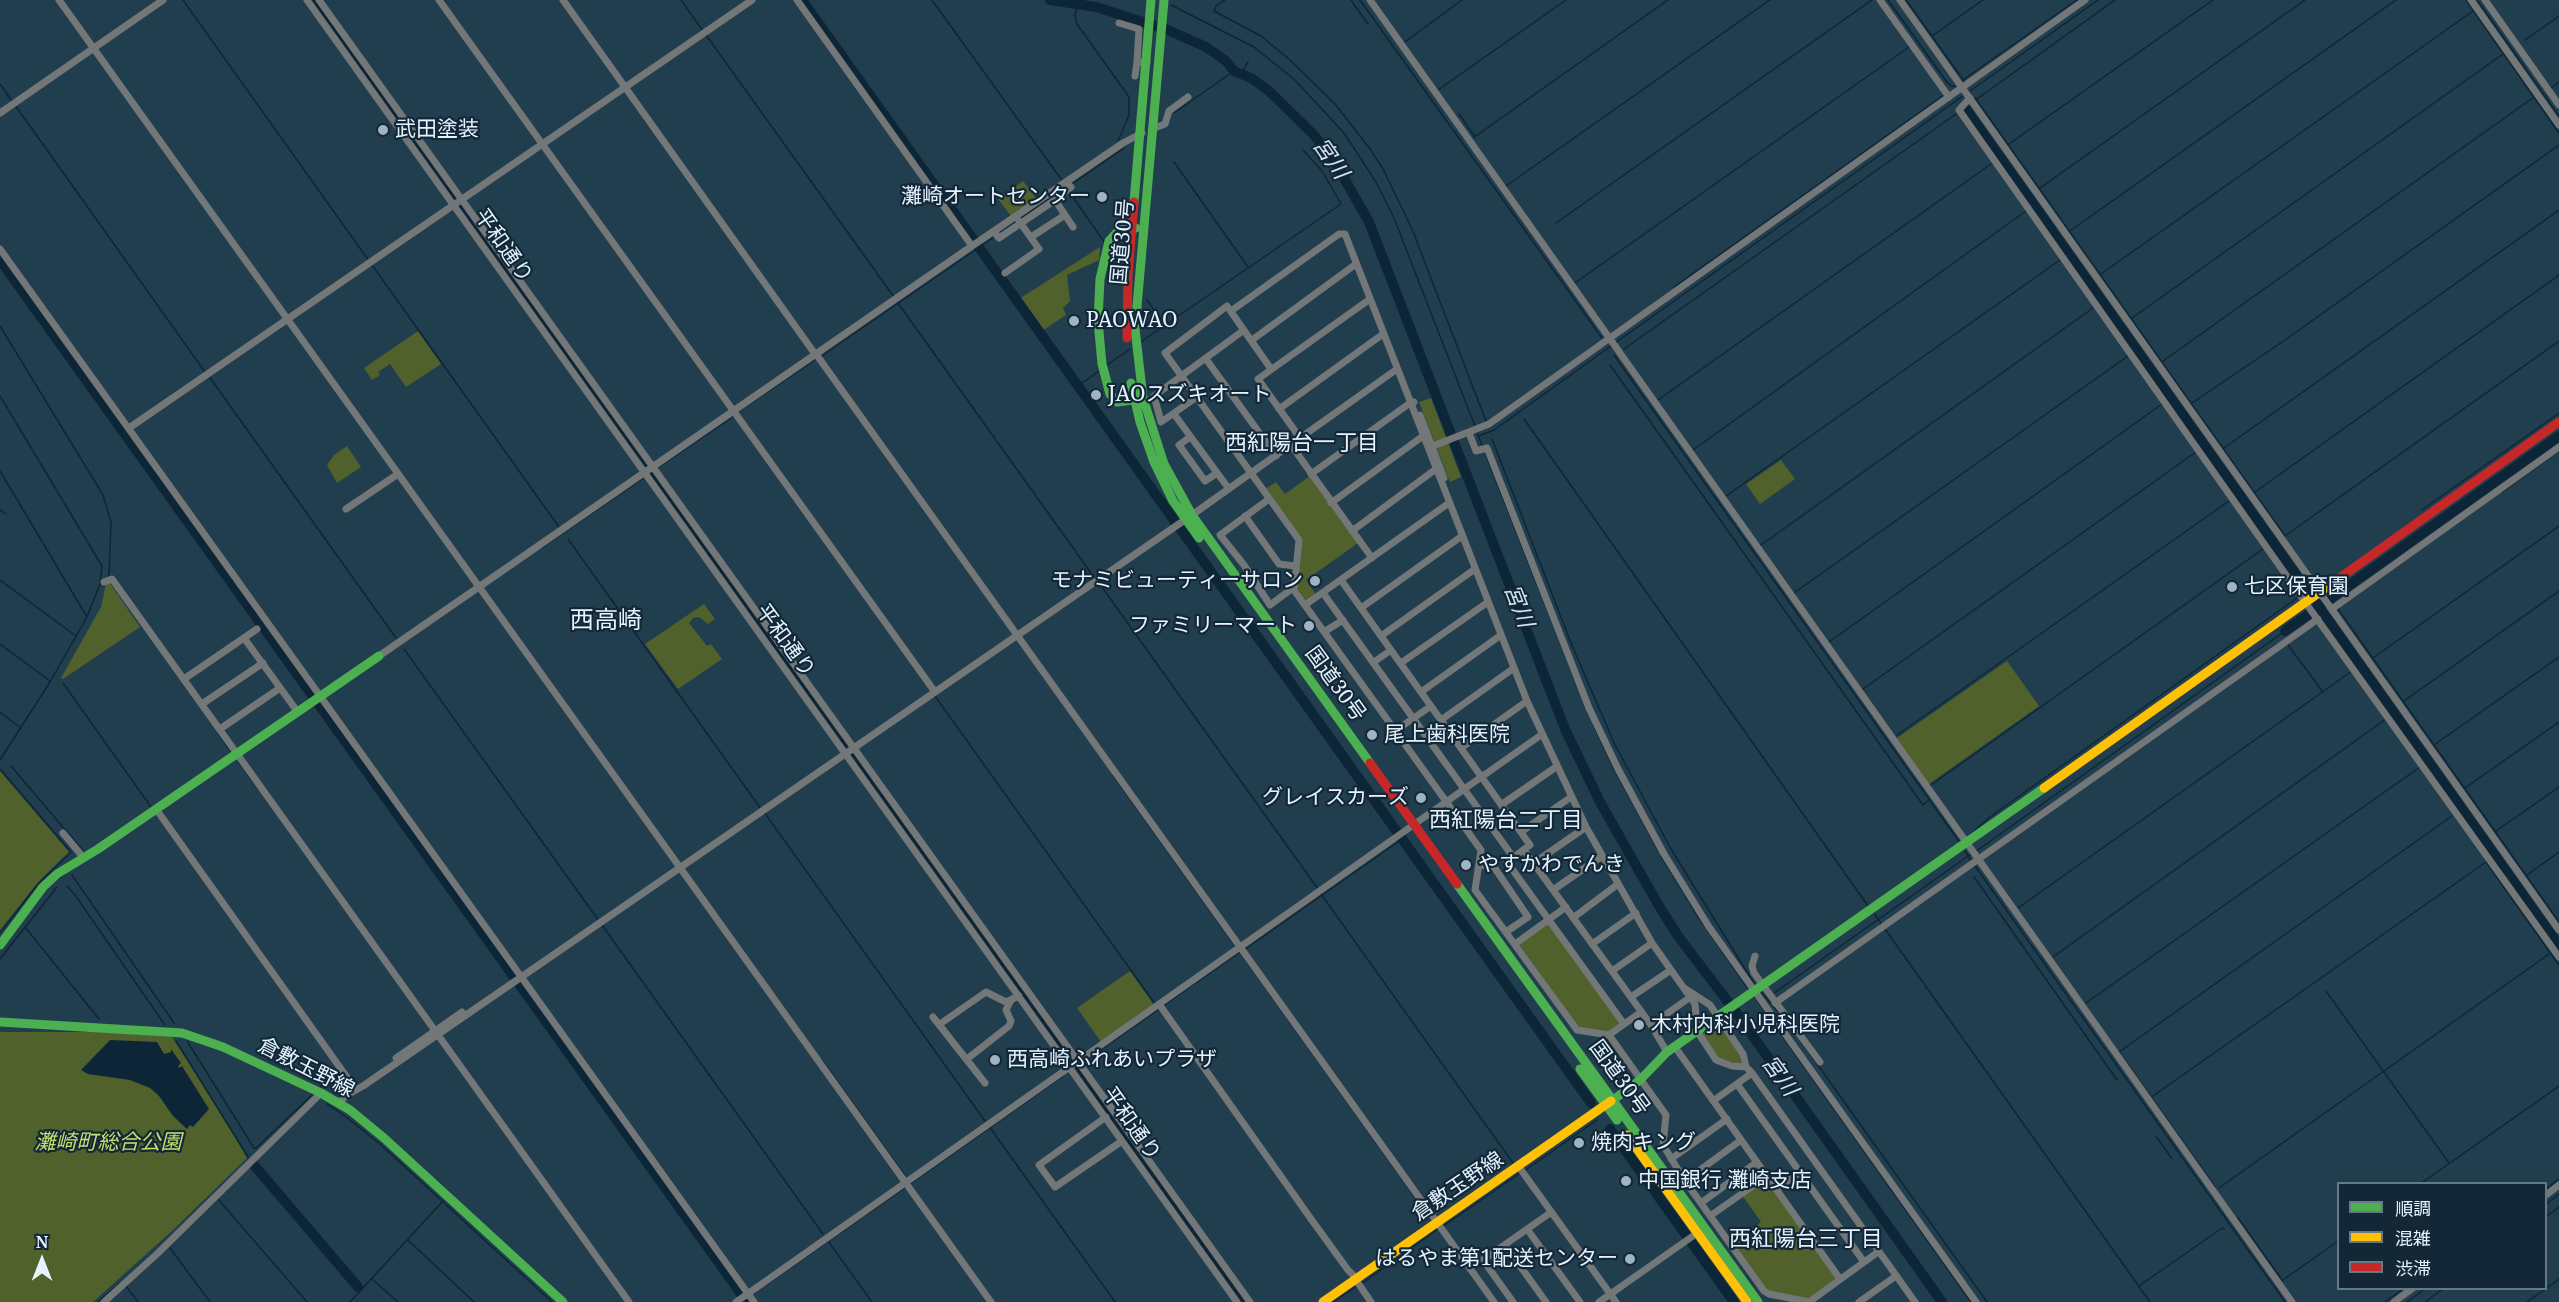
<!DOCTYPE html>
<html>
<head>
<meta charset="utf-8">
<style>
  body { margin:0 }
  #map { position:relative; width:2559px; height:1302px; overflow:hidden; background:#213e4f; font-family:"Noto Serif","Noto Sans JP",serif }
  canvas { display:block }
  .legend { position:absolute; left:2337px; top:1182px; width:210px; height:108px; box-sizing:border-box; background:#132736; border:2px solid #667986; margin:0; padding:8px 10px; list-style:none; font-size:18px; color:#e3f3ff }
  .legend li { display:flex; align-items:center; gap:12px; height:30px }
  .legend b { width:30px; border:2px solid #667986 }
  .north { position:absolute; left:12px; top:1230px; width:60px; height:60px; -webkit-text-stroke:4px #132736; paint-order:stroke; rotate:0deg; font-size:16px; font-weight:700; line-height:24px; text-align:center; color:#e3f3ff }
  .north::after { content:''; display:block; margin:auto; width:21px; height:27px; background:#e3f3ff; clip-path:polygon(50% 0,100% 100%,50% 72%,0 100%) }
</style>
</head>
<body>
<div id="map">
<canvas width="2559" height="1302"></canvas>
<ul class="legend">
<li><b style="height:8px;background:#4caf50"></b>順調</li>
<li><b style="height:8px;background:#ffc107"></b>混雑</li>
<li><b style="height:8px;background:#c62828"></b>渋滞</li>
</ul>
<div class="north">N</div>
</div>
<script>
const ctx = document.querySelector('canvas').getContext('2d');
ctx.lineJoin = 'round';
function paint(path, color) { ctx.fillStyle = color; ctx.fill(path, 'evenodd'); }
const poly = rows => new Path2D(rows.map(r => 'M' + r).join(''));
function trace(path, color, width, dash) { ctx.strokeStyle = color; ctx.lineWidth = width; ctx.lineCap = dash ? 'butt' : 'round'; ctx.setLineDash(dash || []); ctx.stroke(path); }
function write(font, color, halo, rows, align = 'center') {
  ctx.font = font + ' "Noto Serif","Noto Sans JP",serif'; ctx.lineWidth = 4.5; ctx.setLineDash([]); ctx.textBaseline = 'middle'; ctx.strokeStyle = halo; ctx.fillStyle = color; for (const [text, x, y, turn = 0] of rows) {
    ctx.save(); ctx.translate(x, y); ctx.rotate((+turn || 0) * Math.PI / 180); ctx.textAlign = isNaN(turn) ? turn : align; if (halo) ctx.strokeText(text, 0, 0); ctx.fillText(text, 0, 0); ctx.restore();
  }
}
const green = poly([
  [1023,181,1036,198,1011,216,998,199],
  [1100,247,1099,260,1067,275,1070,301,1063,308,1066,315,1042,331,1019,299],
  [418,331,441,364,406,387,390,364,378,372,380,375,372,380,364,368],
  [1431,398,1461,477,1450,482,1419,402],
  [347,446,361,467,337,483,327,465,334,455],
  [1781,460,1795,479,1760,504,1746,484],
  [1310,476,1358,543,1306,580,1316,595,1306,600,1295,585,1302,540,1265,489,1276,482,1285,494],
  [109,582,140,627,63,679,61,678,101,607,106,584],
  [704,604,715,619,708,624,699,617,693,618,689,623,707,646,711,644,722,659,678,689,645,644],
  [2007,661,2039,706,1929,784,1897,738],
  [0,771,69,852,41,879,0,930],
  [1549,922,1622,1024,1609,1032,1578,1027,1519,944],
  [1130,971,1154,1005,1101,1042,1077,1008],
  [1718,1021,1740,1053,1741,1065,1719,1058,1703,1036,1703,1031],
  [0,1032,103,1032,172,1037,222,1114,247,1158,173,1230,93,1302,0,1302],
  [1766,1179,1837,1278,1809,1299,1767,1291,1732,1243,1761,1222,1742,1195]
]);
const water = poly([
  [110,1040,157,1042,164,1054,171,1052,171,1049,181,1063,178,1066,179,1068,182,1066,209,1109,193,1127,190,1125,187,1129,173,1116,159,1096,150,1088,130,1080,88,1074,81,1070]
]);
const stream = poly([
  [183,0,369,261],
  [681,0,703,31],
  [932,0,1061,179],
  [1225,0,1216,6,1214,11,1261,36,1290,60,1335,104,1370,149,1383,169,1412,229,1486,421],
  [1351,0,1368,24],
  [1360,0,1602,338],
  [1888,0,1946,81,1951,86,1955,86],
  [1906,0,1964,81],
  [2466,0,2559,133],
  [2477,0,2559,116],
  [1078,3,1075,15,1077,24,1129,97,1129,115,1118,141],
  [1171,5,1254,47,1295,80,1344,133,1376,182,1394,218,1475,426],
  [706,35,894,297],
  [1932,36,1983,0],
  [2525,40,2559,16],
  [1405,42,1462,0],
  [1241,74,1248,62],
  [1963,80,2077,0],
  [0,84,12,101],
  [2551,88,2559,82],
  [1438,90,1566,0],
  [1970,91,2098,0],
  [1975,98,2285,536,2559,341],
  [1977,99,2115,0],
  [15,105,205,372],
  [1174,113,1234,71],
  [1459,114,1475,137],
  [1473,138,1668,0],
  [2009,144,2213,0],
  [1998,159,2000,158],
  [1174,162,1248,267],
  [1072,184,1124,148],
  [1506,186,1770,0],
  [2040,188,2305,0],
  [1070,193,1105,243],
  [1020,219,1060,191],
  [1556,223,1872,0],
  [2070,231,2396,0],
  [1000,233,1016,222],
  [1112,251,1119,262],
  [2066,254,2068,254],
  [372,265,559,527],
  [2101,274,2473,11],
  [1575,283,1909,47],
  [1674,287,1944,95],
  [1147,300,1164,324],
  [898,303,1096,580],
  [2100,303,2102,302],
  [2132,318,2503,54],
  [0,326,103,495,111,522,109,577],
  [1142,341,1341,204,1322,171,1303,150],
  [1615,343,1963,96],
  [1624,349,1956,114],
  [2135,351,2136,350],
  [1614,355,1960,843],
  [820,357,994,237],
  [2163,361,2534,97],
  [1107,365,1130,349],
  [1610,365,1923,805,1929,800],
  [208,375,396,638],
  [1078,386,1099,371],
  [0,396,102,566,100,584,87,617],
  [2169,399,2170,398],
  [1658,400,1991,164],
  [2192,403,2285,340,2559,145],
  [738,412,816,359],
  [1524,419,1868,906],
  [1477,433,1482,445],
  [1479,436,1494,430,1611,346],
  [1492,439,1571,643,1615,745,1671,849,1755,985],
  [2202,448,2205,446],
  [2224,448,2559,210],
  [1693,450,2026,211],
  [1485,453,1578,688],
  [656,469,734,416],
  [0,471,87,617,50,682,0,760],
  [2255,492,2559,275],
  [2502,492,2559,451],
  [2236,495,2238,494],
  [1726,496,2060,260],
  [0,510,6,514],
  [2422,510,2559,413],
  [568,539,761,809],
  [2271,544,2273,542],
  [1761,545,2093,308],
  [540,549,645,477],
  [0,580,76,636],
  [1099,583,1318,889],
  [2305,592,2307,591],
  [1794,593,2128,356],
  [2330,599,2332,602],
  [2338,609,2559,922],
  [1829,642,2162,404],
  [0,644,50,681],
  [2288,645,2323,692],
  [404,649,599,921],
  [2373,658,2559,526],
  [2359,666,2360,665],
  [63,683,151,807],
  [1863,689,2196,452],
  [935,696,1155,1004],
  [2404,701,2559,591],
  [0,712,21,728],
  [2392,714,2394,713],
  [1594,726,1614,769,1659,852],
  [218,733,231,752],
  [1896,736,2229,501],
  [2434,745,2559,657],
  [238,761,259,790],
  [2426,763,2428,761],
  [11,766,84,852],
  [0,769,71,852,37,885,0,933],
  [1113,775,1236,947],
  [1931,785,2263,549],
  [2465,788,2559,722],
  [764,812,985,1121],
  [2460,812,2463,810],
  [2496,831,2559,787],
  [1967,837,1990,817,2297,598],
  [1965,851,1972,862],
  [1975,852,2285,631],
  [1661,856,1701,921,1749,990],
  [1975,866,2285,1302],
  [72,875,174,1023],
  [2527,875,2559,852],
  [1974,877,2117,1080],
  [55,881,64,875],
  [67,886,75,895,165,1025],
  [1321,894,1513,1163],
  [2018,908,2352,671],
  [1874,913,1882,925],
  [602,925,823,1234],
  [25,927,99,1019],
  [1885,929,2150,1302],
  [1244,950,1402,839],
  [1240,952,1432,1221],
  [2053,957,2386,719],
  [0,959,57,887],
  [2326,991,2449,1163],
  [1762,993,1781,1015],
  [1774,993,1971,854],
  [1754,996,1971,1302],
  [2086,1003,2420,767],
  [1163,1006,1240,952],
  [1800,1040,1987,1302],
  [176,1041,248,1157],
  [187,1041,254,1148,256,1148,312,1095],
  [822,1060,905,1176],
  [1082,1063,1159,1009],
  [321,1086,338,1070],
  [2153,1096,2486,862,2559,965],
  [327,1104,345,1116,380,1144,552,1302],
  [991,1129,1115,1302],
  [2156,1136,2172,1159],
  [1524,1171,1597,1120],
  [910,1184,1063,1076],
  [2420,1184,2559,1086],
  [2215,1187,2119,1052,2452,816],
  [2219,1188,2549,954],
  [2546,1189,2559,1179],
  [218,1199,307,1302],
  [2546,1204,2559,1194],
  [2546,1217,2559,1207],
  [2238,1218,2282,1280],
  [1442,1227,1520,1173],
  [408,1240,474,1302],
  [828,1241,872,1302],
  [170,1248,210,1302],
  [372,1279,398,1302],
  [2283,1280,2338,1241],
  [1361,1284,1438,1229],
  [126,1286,138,1302],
  [2139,1286,2222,1228,2224,1229],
  [753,1294,906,1187],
  [98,1302,119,1284],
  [350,1302,443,1201],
  [1333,1302,1357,1286],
  [2385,1302,2404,1288],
  [2407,1302,2426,1288],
  [2425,1302,2444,1288],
  [2527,1302,2559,1279]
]);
const river = poly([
  [313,0,1244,1302],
  [802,0,1591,1103],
  [1050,0,1096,7,1168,30,1206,47,1226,61,1234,71,1251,78,1269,91,1314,135,1336,164,1369,222,1565,729,1600,802,1659,906,1678,936,1735,1011,1942,1302],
  [1965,108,2559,946],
  [0,260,747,1302],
  [2285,631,2559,436],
  [1610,1129,1734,1302],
  [254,1165,358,1287]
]);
const street = poly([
  [59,0,991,1302],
  [307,0,1237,1302],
  [319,0,1250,1302],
  [439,0,935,692],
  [563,0,815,354],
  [797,0,972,246],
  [1370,0,2292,1302],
  [1880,0,1949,97],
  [1900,0,2559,930],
  [2471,0,2559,125],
  [2485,0,2559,105],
  [1119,23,1139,29,1137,62,1147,63],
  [1135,76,1137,62],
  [1970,98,1959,110,2305,602,2559,957],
  [0,113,163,0],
  [1152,129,1165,124,1169,111,1188,97],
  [1055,200,1073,227],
  [994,232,999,238,1055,200,1071,187,1066,182],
  [1031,237,1065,215],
  [0,249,754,1302],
  [1005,273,1039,249,1019,221],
  [1231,311,1339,234,1345,234,1527,701,1586,827,1652,943,1695,1004,1697,1031,1716,1060,1732,1066,1746,1067,1752,1073,1915,1302],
  [1252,340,1356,264],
  [816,354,1494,1302],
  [1206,359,1276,456],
  [1271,369,1227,306,1165,353,1299,540,1294,590,1481,850,1475,890,1577,1030,1609,1035,1666,1115,1663,1145,1685,1181,1764,1291,1769,1294,1809,1302],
  [1197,397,1161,422,1154,396,1244,330],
  [1279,409,1383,334],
  [1174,414,1229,489],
  [1420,415,1444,478],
  [129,428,752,0],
  [1469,433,1476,451,1487,448,1589,708,1618,769,1664,854,1709,927,1976,1302],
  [1190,437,1179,445,1205,481,1217,473],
  [1300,438,1258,379,1370,299],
  [1291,445,1372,558],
  [1433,446,1489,424,2085,0],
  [1311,474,1410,403,1414,402],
  [1269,499,1220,535,1244,565,1270,605,1293,588],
  [1331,503,1423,436],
  [346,509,398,474],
  [1245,516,1279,564,1295,566],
  [1352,531,1436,469],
  [1341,580,1530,845,1507,862,1624,1024],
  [104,582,112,579,629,1302],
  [1323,593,1513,857],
  [1305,605,1449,503],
  [1361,608,1462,536],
  [2332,609,2559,447],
  [1324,632,1343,620],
  [1381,636,1475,569],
  [244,638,297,711],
  [379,656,972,246,1123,143,1142,133],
  [1374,662,1391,650],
  [1401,663,1488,602],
  [184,679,257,629],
  [1421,692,1501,635],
  [202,704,263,663],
  [1441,720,1514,668],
  [220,729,280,688],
  [1395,731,1431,706],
  [1461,748,1527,701],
  [1501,805,1556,767],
  [156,809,356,1090],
  [1521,832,1571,797],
  [63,833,83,857],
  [1524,850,1651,1025,1667,1052],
  [1534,863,1586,827],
  [1479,865,1494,867,1528,917,1506,932],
  [1553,890,1602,856],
  [1573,918,1618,884],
  [1515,944,1566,907],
  [1592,944,1636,913],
  [1755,956,1752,966,1754,973,1820,1062],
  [1612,971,1652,943],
  [1684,988,1710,1005,1743,1054,1746,1067],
  [1631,997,1671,970],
  [1775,1003,2318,619],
  [1159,1004,1311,1219,1348,1270,1357,1279],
  [933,1017,985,1083],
  [940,1024,986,992,1006,1002,1019,996],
  [1651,1025,1689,998],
  [1609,1035,1641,1012],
  [1675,1047,1840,1279],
  [396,1058,462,1012],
  [967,1059,1009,1026,1011,1021,1006,1010,1010,1002],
  [1737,1084,1864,1262],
  [1713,1101,1752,1073],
  [339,1103,347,1095,363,1086,1192,515,1397,369],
  [1106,1117,1039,1165,1055,1187,1122,1141],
  [1671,1159,1727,1119],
  [1519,1167,1616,1302],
  [1685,1181,1741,1140],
  [1776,1189,1800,1172],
  [2546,1195,2559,1185],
  [1701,1203,1757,1162],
  [1710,1216,1767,1176],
  [1527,1229,1580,1302],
  [1505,1245,1546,1302],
  [1356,1280,1371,1302],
  [104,1302,158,1253,321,1093],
  [736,1302,1541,735],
  [1513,1302,1483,1260,1550,1213],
  [1599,1302,1700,1231],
  [1809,1302,1878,1252],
  [1859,1302,1896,1276],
  [2394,1302,2413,1288]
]);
const fast = poly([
  [1164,0,1135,329,1143,398,1164,464,1192,515,1370,763],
  [1134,202,1151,0],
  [1136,228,1120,229,1109,241,1100,279,1098,321,1102,364,1110,394,1117,402,1140,399],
  [1131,383,1140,422,1154,462,1173,501,1199,538],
  [1457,884,1758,1302],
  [0,945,43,887,57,874,98,849,379,656],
  [0,1022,182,1033,223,1047,321,1093,350,1110,384,1138,563,1302],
  [1580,1069,1617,1120],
  [1613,1100,1640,1080,1667,1052,2044,788]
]);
const slow = poly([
  [2044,788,2334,582],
  [1627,1135,1747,1302],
  [1323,1302,1611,1101]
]);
const jam = poly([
  [1127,338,1128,274,1134,202],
  [2334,582,2559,422],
  [1370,763,1457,884]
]);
const markers = [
  [383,130,6,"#9fb4c1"],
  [1102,197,6,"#9fb4c1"],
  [1074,321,6,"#9fb4c1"],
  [1096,395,6,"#9fb4c1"],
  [1315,581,6,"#9fb4c1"],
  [2232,587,6,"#9fb4c1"],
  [1309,626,6,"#9fb4c1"],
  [1372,735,6,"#9fb4c1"],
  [1421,798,6,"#9fb4c1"],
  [1466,865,6,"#9fb4c1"],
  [1639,1025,6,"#9fb4c1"],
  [995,1060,6,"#9fb4c1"],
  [1579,1143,6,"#9fb4c1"],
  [1626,1181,6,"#9fb4c1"],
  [1630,1259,6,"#9fb4c1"]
];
const poiNames = [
  ["武田塗装",395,130],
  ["灘崎オートセンター",1090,197,"right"],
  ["PAOWAO",1086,321],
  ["JAOスズキオート",1108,395],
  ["モナミビューティーサロン",1303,581,"right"],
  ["七区保育園",2244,587],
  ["ファミリーマート",1297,626,"right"],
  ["尾上歯科医院",1384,735],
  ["グレイスカーズ",1409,798,"right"],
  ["やすかわでんき",1478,865],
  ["木村内科小児科医院",1651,1025],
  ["西高崎ふれあいプラザ",1007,1060],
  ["焼肉キング",1591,1143],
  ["中国銀行 灘崎支店",1638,1181],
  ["はるやま第1配送センター",1618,1259,"right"]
];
const streetNames = [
  ["国道30号",1123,242,-85],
  ["平和通り",503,246,55],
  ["平和通り",785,641,54],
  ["国道30号",1335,684,54],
  ["倉敷玉野線",306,1068,27],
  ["国道30号",1619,1078,54],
  ["平和通り",1131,1124,55],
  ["倉敷玉野線",1458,1187,-34]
];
const parkNames = [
  ["灘崎町総合公園",108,1143]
];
const waterNames = [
  ["宮川",1330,159,55],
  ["宮川",1518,606,69],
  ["宮川",1779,1076,54]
];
const neighbourhoodNames = [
  ["西紅陽台一丁目",1302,444],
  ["西紅陽台二丁目",1506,821],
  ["西紅陽台三丁目",1806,1240]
];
const quarterNames = [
  ["西高崎",606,621]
];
paint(green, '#51612c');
paint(water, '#0c2637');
trace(stream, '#0c2637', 1.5);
trace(river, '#0c2637', 10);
trace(street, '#747778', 7);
trace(fast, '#4caf50', 9);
trace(slow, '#ffc107', 9);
trace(jam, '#c62828', 9);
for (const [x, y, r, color] of markers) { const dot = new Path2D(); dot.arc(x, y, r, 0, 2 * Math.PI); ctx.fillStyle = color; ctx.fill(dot); trace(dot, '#132736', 2); }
write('21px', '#e3f3ff', '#132736', poiNames, 'left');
write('21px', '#e3f3ff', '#132736', streetNames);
write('italic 21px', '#c3df6e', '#132736', parkNames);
write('italic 22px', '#d2e5f3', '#132736', waterNames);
write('22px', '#e3f3ff', '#132736', neighbourhoodNames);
write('24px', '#e3f3ff', '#132736', quarterNames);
</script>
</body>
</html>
